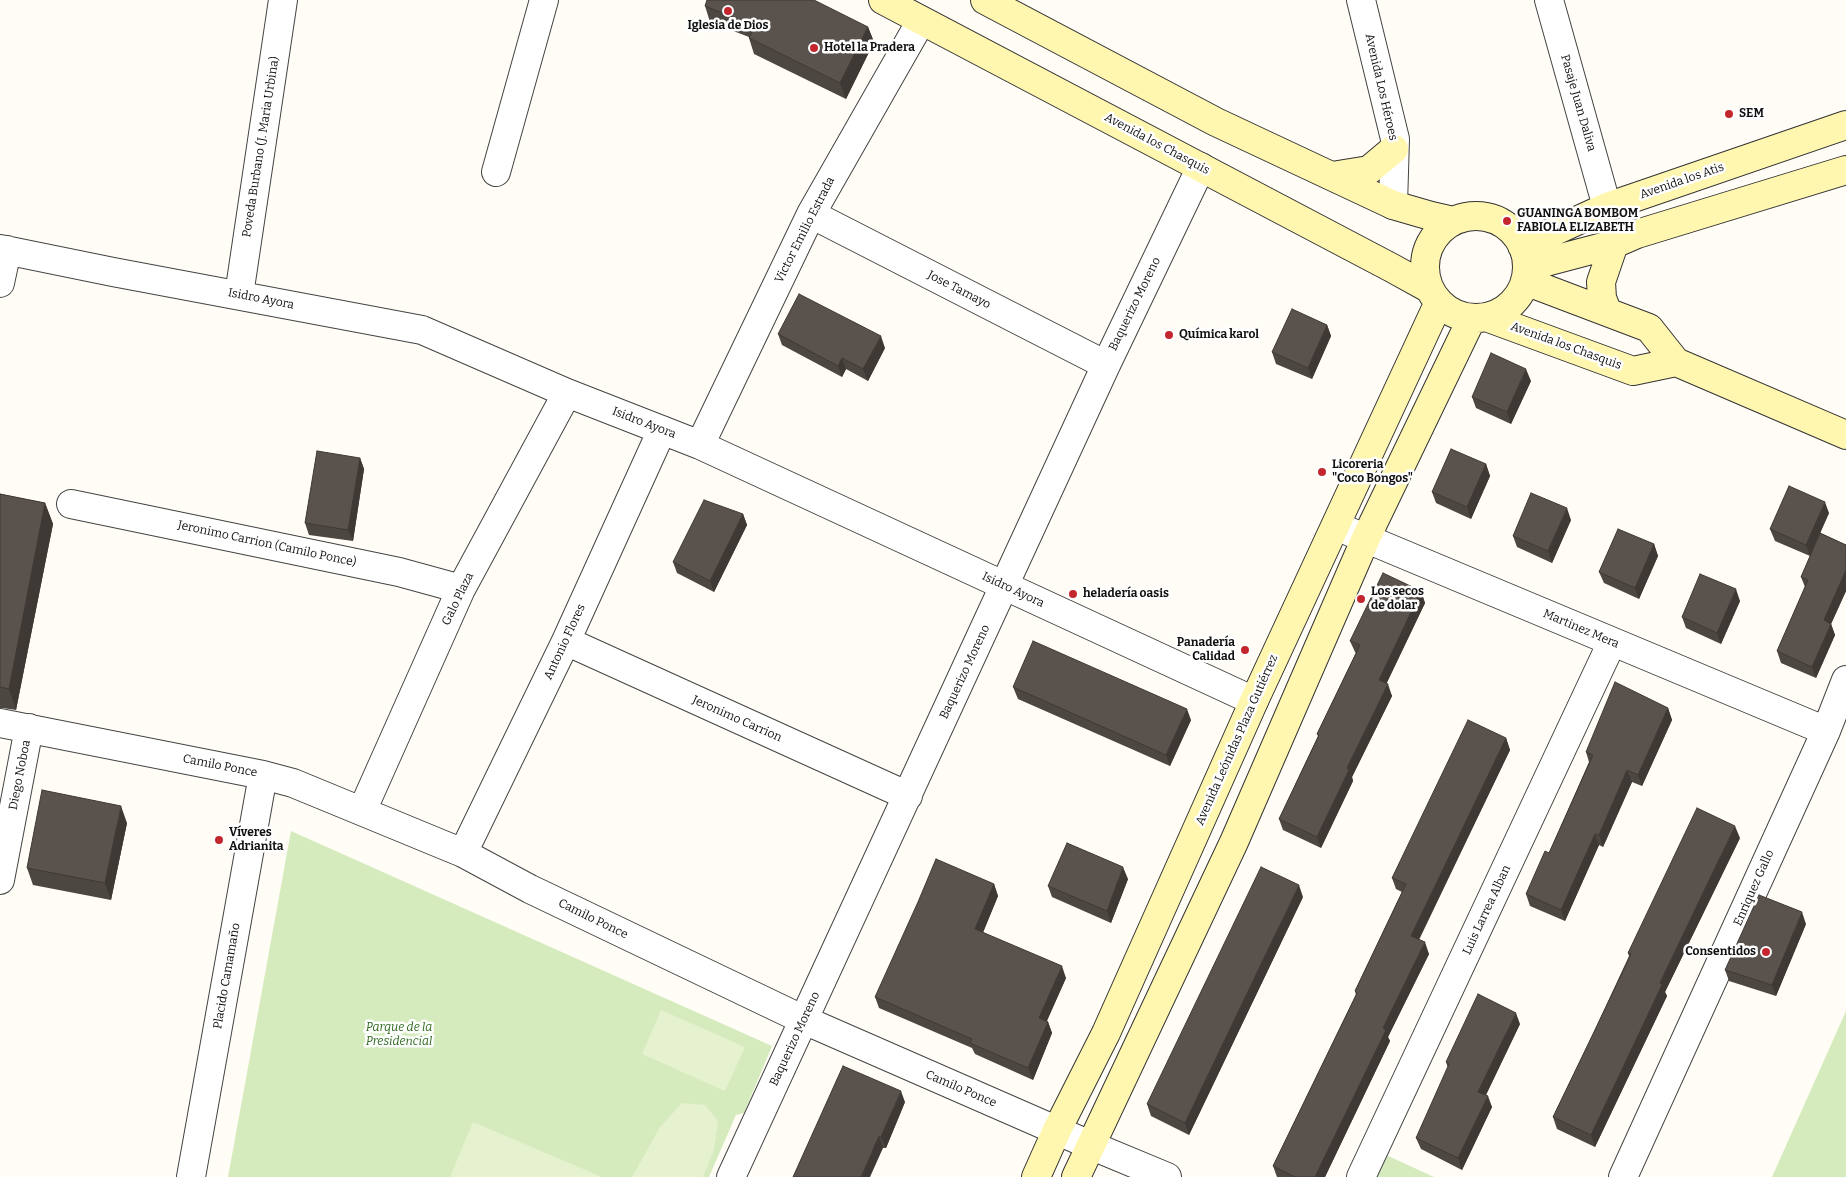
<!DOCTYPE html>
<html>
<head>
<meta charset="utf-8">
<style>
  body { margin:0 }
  canvas { display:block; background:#fffdf5 }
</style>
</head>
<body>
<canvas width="1846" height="1177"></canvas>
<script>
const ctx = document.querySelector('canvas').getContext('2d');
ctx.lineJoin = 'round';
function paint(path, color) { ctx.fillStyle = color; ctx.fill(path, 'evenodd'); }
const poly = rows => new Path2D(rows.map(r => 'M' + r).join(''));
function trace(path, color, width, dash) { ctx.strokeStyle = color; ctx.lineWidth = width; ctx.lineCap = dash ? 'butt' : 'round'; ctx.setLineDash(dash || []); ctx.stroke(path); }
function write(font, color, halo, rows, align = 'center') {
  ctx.font = font + ' Bitter,serif'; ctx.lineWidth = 5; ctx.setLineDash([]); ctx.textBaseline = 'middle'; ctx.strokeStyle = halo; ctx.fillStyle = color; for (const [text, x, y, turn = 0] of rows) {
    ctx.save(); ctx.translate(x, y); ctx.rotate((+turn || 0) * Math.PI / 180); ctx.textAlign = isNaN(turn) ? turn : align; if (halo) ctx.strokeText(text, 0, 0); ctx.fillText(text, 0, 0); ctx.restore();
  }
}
const green = poly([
  [291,831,772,1046,744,1113,736,1115,709,1177,228,1177],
  [1846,1011,1846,1177,1772,1177],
  [1386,1155,1434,1177,1376,1177]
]);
const pitch = poly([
  [661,1010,745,1047,725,1091,642,1054],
  [682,1103,705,1105,718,1121,714,1150,703,1177,632,1177,660,1127],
  [473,1122,602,1177,450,1177]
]);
const minor = poly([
  [1361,0,1395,139,1393,205],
  [1549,0,1607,207],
  [496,172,544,0],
  [811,214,1106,365],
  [0,249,113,272,422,330,567,393,700,445,1254,701],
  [0,283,7,250],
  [239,295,283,0],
  [700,445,811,214,921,21],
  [71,504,399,572,461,589],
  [1336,526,1826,731],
  [566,641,908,796],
  [0,723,263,775,293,783,463,853,530,889,804,1020,1090,1145,1167,1177],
  [362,811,461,589,567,393],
  [463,853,566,641,662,430],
  [0,880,29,728],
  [191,1177,263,775],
  [731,1177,1106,365,1201,167],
  [1361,1177,1612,642],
  [1623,1177,1826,731,1846,680]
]);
const secondary = poly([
  [883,0,1392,268,1430,289],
  [985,0,1216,122,1393,205,1431,216,1453,221],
  [1332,176,1369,170,1394,149],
  '1425 267a51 51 0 1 1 102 0a51 51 0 1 1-102 0Z',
  [1522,246,1607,207,1846,125],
  [1527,267,1614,244,1637,234,1846,170],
  [1525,281,1649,328,1676,362],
  [1607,311,1602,298,1601,282,1614,244],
  [1486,317,1633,371,1676,362,1846,435],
  [1036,1177,1057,1130,1106,1033,1254,701,1439,302],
  [1076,1177,1234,842,1366,538,1472,318]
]);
const wall = poly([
  [705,6,868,27,874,42,846,99,754,54,749,38,749,37,710,22],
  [1327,325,1331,336,1312,379,1276,364,1272,352],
  [778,334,885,348,868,381,846,369,842,377,782,345],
  [1531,381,1511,424,1476,408,1472,397],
  [360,458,364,469,353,541,309,535,305,523],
  [1486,464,1490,476,1471,519,1436,503,1432,492],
  [0,494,45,503,53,524,16,710,3,708,0,708],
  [1829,513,1820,533,1846,545,1846,591,1831,624,1835,635,1816,678,1781,663,1777,651,1805,587,1801,577,1810,556,1775,541,1770,529],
  [743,514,747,525,714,592,677,573,673,562],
  [1571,520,1552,563,1517,547,1513,536],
  [1654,544,1658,556,1639,599,1604,583,1599,572],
  [1421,591,1425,603,1386,684,1392,696,1352,777,1353,781,1321,848,1283,830,1279,819,1318,736,1317,734,1356,653,1355,652,1350,641],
  [1740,601,1721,644,1686,628,1682,617],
  [1013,687,1191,720,1170,766,1018,699],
  [1668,708,1672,720,1642,786,1632,782,1603,847,1599,845,1565,921,1530,906,1526,894,1549,853,1589,762,1586,752],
  [1506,738,1510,750,1419,940,1429,954,1388,1037,1390,1041,1325,1177,1277,1177,1273,1166,1356,995,1355,991,1402,892,1396,889,1392,878],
  [127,823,111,900,33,885,27,868],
  [1740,838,1665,992,1667,996,1595,1147,1557,1129,1553,1117,1593,1034,1629,956,1628,953],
  [1128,879,1111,923,1052,897,1048,886],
  [994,884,998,896,983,932,1066,978,1047,1021,1048,1022,1052,1033,1033,1080,975,1054,972,1048,879,1008,875,997],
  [1303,897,1189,1135,1151,1116,1147,1104],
  [1806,924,1776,996,1729,981,1725,970],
  [1520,1024,1486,1095,1492,1107,1462,1170,1421,1149,1416,1138,1448,1068,1446,1062],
  [905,1102,886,1148,883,1148,793,1177]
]);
const shadedWall = poly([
  [868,27,874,42,846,99,840,83],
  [1327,325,1331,336,1312,379,1308,368],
  [881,336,885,348,868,381,863,369],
  [842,358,846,369,842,377,838,366],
  [1526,369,1531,381,1511,424,1507,412],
  [360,458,364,469,353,541,348,530],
  [1486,464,1490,476,1471,519,1467,507],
  [1825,502,1829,513,1810,556,1806,545],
  [45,503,53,524,16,710,9,689],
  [1567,508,1571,520,1552,563,1548,551],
  [743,514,747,525,714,592,710,581],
  [1654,544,1658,556,1639,599,1635,588],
  [1846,570,1846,591,1831,624,1835,635,1816,678,1812,667,1824,620],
  [1736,589,1740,601,1721,644,1717,633],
  [1421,591,1425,603,1383,691,1379,680],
  [1388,684,1392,696,1352,777,1353,781,1321,848,1317,837,1347,768],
  [1668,708,1672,720,1642,786,1638,775],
  [1187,709,1191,720,1170,766,1166,755],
  [1506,738,1510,750,1415,947,1411,936],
  [1627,770,1632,782,1603,847,1599,835],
  [121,806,127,823,111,900,105,883],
  [1735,826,1740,838,1665,992,1667,996,1595,1147,1591,1135,1660,983],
  [1595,834,1599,845,1565,921,1561,910],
  [1123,867,1128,879,1111,923,1107,911],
  [994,884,998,896,980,940,975,929],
  [1299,885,1303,897,1189,1135,1185,1123],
  [1802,912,1806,924,1776,996,1772,985],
  [1425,942,1429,954,1388,1037,1390,1041,1325,1177,1315,1177,1383,1028],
  [1062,966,1066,978,1043,1029,1039,1018],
  [1516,1013,1520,1024,1482,1103,1478,1092],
  [1048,1022,1052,1033,1033,1080,1028,1068],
  [901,1091,905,1102,886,1148,881,1137],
  [1488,1096,1492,1107,1462,1170,1458,1158],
  [879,1136,883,1148,870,1177,861,1177]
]);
const building = poly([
  [707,0,814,0,868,27,840,83,749,38,755,26,705,6,707,0],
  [799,294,881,336,863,369,842,358,838,366,778,334,799,294],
  [1292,309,1327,325,1308,368,1272,352,1292,309],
  [1491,353,1526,369,1507,412,1472,397,1491,353],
  [1451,449,1486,464,1467,507,1432,492,1451,449],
  [317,451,360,458,348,530,305,523,317,451],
  [1789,486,1825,502,1806,545,1770,529,1789,486],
  [1531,493,1567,508,1548,551,1513,536,1531,493],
  [0,494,45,503,9,689,0,687,0,494],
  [704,500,743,514,710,581,673,562,704,500],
  [1618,529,1654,544,1635,588,1599,572,1618,529],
  [1820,533,1846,545,1846,570,1824,620,1831,624,1812,667,1777,651,1808,580,1801,577,1820,533],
  [1383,573,1421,591,1379,680,1388,684,1347,768,1349,770,1317,837,1279,819,1319,735,1317,734,1360,645,1350,641,1383,573],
  [1700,574,1736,589,1717,633,1682,617,1700,574],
  [1033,641,1187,709,1166,755,1013,687,1033,641],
  [1615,682,1668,708,1638,775,1627,770,1599,835,1595,834,1561,910,1526,894,1545,851,1549,853,1593,755,1586,752,1615,682],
  [1468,720,1506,738,1411,936,1425,942,1383,1028,1386,1030,1315,1177,1295,1177,1273,1166,1357,993,1355,991,1406,884,1392,878,1468,720],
  [42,790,121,806,105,883,27,868,42,790],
  [1697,808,1735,826,1660,983,1662,985,1591,1135,1553,1117,1593,1034,1631,954,1628,953,1697,808],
  [1067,843,1123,867,1107,911,1048,886,1067,843],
  [936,859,994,884,975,929,1062,966,1039,1018,1048,1022,1028,1068,970,1043,972,1039,875,997,918,902,936,859],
  [1261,867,1299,885,1185,1123,1147,1104,1261,867],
  [1759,895,1802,912,1772,985,1725,970,1759,895],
  [1478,994,1516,1013,1478,1092,1488,1096,1458,1158,1416,1138,1449,1064,1446,1062,1478,994],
  [843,1066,901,1091,881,1137,879,1136,861,1177,793,1177,843,1066]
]);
const markers = [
  [728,11,5,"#c4262e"],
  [814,48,5,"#c4262e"],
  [1729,114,5,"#c4262e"],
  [1507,221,5,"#c4262e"],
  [1169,335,5,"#c4262e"],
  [1322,472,5,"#c4262e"],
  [1073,594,5,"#c4262e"],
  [1361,599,5,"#c4262e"],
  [1245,650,5,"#c4262e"],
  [219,840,5,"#c4262e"],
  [1766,952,5,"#c4262e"]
];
const poiNames = [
  ["Iglesia de Dios",728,26,"center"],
  ["Hotel la Pradera",824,48],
  ["SEM",1739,114],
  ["GUANINGA BOMBOM",1517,214],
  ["FABIOLA ELIZABETH",1517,228],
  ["Química karol",1179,335],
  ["Licoreria",1332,465],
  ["\"Coco Bongos\"",1332,479],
  ["Los secos",1371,592],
  ["de dolar",1371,606],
  ["heladería oasis",1083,594],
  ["Panadería",1235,643,"right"],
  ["Calidad",1235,657,"right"],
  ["Víveres",229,833],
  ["Adrianita",229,847],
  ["Consentidos",1756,952,"right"]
];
const streetNames = [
  ["Avenida Los Héroes",1381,87,77],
  ["Pasaje Juan Daliva",1578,103,74],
  ["Avenida los Chasquis",1157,144,28],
  ["Poveda Burbano (J. Maria Urbina)",261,147,-81],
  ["Avenida los Atis",1682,181,-19],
  ["Victor Emilio Estrada",805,230,-63],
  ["Jose Tamayo",959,290,27],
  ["Isidro Ayora",261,299,11],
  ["Baquerizo Moreno",1135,304,-64],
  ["Avenida los Chasquis",1566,346,20],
  ["Isidro Ayora",644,423,21],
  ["Jeronimo Carrion (Camilo Ponce)",267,544,12],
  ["Isidro Ayora",1013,590,25],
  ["Galo Plaza",458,599,-64],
  ["Martinez Mera",1581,629,23],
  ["Antonio Flores",565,642,-65],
  ["Baquerizo Moreno",965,672,-65],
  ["Jeronimo Carrion",737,719,24],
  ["Avenida Leónidas Plaza Gutiérrez",1237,740,-66],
  ["Camilo Ponce",220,766,11],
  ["Diego Noboa",20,775,-79],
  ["Enriquez Gallo",1754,888,-66],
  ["Luis Larrea Alban",1487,910,-65],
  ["Camilo Ponce",593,919,26],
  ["Placido Camamaño",227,976,-80],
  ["Baquerizo Moreno",795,1039,-65],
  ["Camilo Ponce",961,1089,23]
];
const parkNames = [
  ["Parque de la",399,1028],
  ["Presidencial",399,1042]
];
paint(green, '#d5ebbd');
paint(pitch, '#e6f2cf');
trace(minor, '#444', 30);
trace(secondary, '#333', 30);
trace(minor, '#fff', 28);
trace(secondary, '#fff6b0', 28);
paint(wall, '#4d4742');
paint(shadedWall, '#3f3936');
paint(building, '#5a524d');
trace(building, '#3f3936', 1);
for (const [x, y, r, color] of markers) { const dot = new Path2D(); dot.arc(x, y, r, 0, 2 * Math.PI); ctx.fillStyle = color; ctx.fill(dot); trace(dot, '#fff', 2); }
write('bold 12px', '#111', '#fff', poiNames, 'left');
write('12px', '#111', '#fff', streetNames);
write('italic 12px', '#2f6b1f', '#fff', parkNames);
</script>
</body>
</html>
